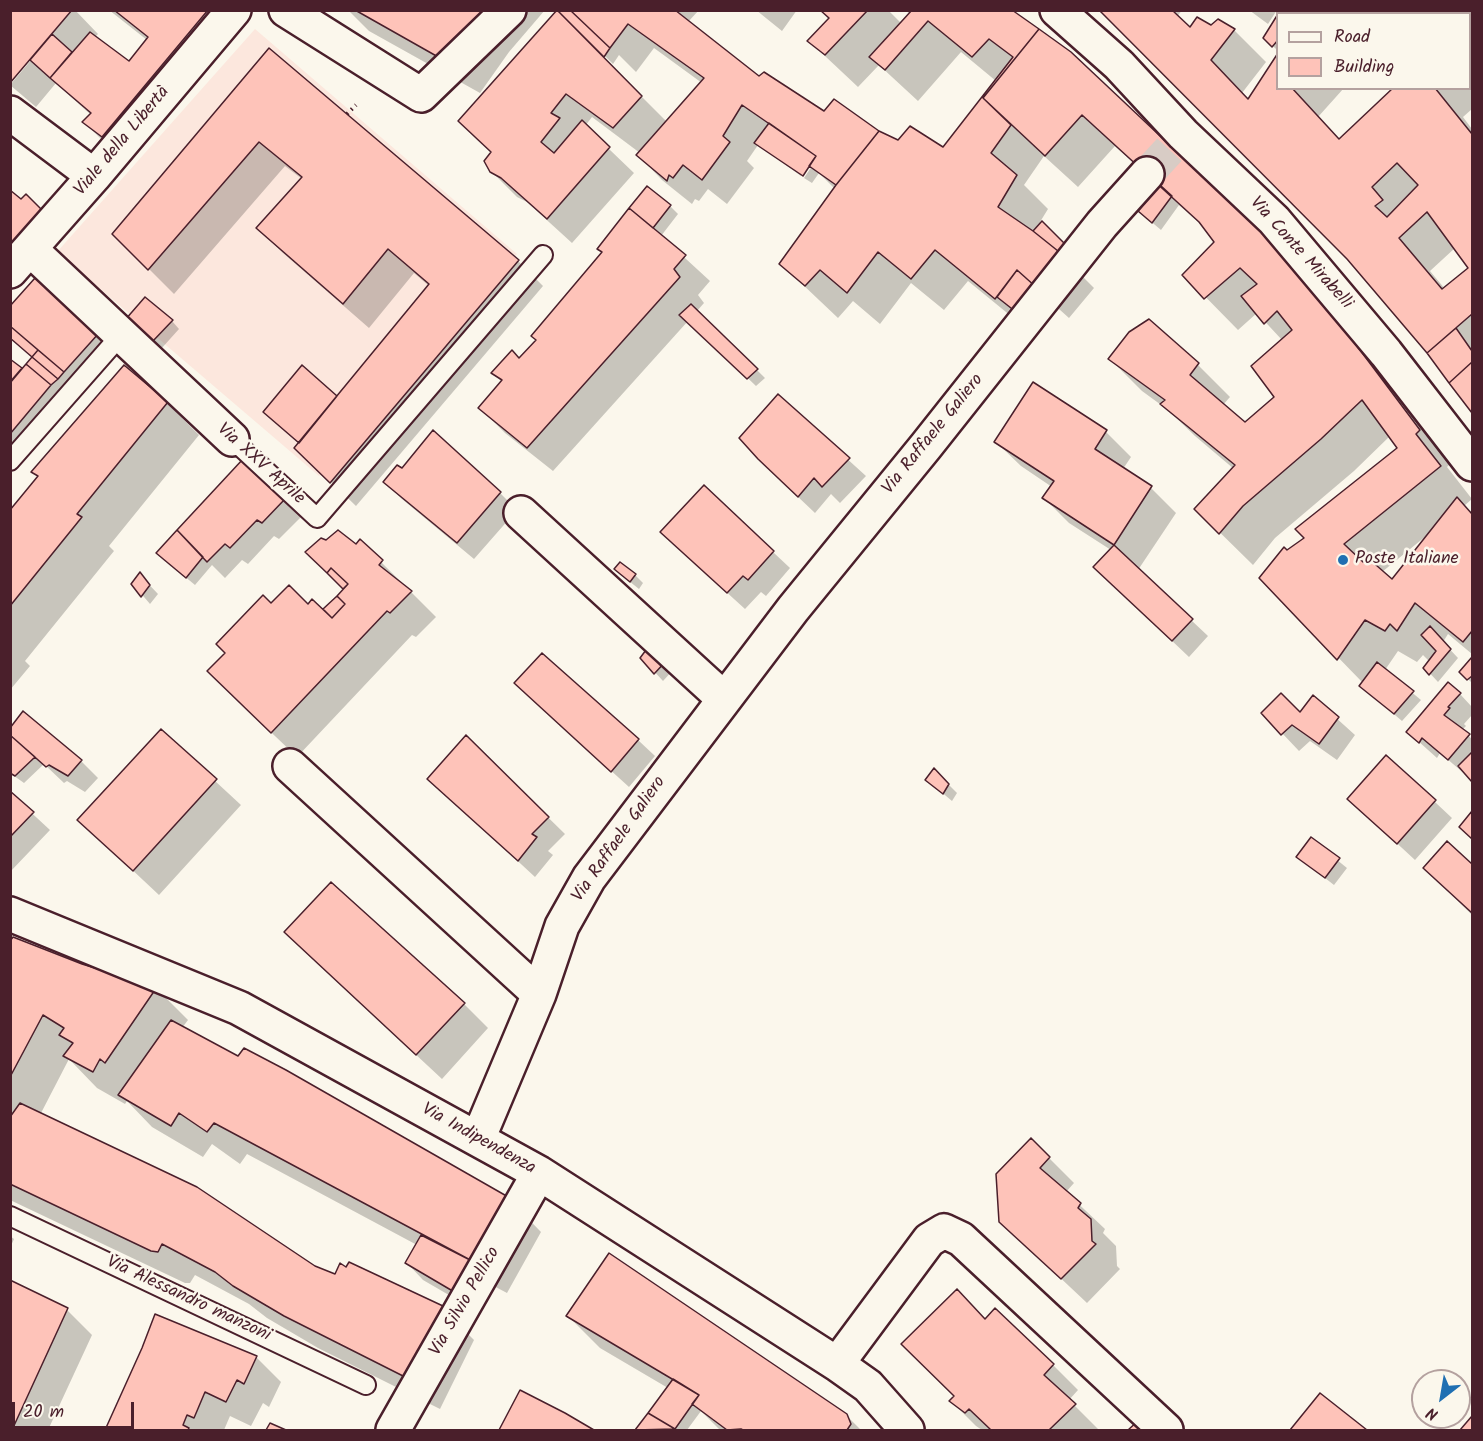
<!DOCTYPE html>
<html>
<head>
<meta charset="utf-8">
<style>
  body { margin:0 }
  #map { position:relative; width:1483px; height:1441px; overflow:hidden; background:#fbf7ec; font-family:Kalam,sans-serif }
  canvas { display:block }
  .frame { position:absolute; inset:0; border:12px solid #4a1f2b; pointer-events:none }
  .legend { position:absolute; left:1276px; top:12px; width:195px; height:78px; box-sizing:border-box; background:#fbf7ec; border:2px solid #b4a19f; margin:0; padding:8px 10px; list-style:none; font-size:18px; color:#4a1f2b }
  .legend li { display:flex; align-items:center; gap:12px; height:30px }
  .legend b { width:30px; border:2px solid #b4a19f }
  .north { position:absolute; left:1411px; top:1369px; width:60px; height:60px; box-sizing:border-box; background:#fbf7ec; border:2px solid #b4a19f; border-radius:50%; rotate:211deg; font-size:16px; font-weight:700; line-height:24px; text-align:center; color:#4a1f2b }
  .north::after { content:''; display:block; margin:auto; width:21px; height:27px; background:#1f6fb2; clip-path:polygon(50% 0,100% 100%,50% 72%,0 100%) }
  .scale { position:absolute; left:12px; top:1402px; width:122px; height:27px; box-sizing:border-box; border:3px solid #4a1f2b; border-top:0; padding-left:8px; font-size:18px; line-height:21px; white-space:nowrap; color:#4a1f2b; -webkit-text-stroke:4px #fbf7ec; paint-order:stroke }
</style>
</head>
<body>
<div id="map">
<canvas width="1483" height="1441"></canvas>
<div class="frame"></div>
<ul class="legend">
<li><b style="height:8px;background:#fbf7ec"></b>Road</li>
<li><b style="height:16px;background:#fec3b9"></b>Building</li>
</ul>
<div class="north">N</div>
<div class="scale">20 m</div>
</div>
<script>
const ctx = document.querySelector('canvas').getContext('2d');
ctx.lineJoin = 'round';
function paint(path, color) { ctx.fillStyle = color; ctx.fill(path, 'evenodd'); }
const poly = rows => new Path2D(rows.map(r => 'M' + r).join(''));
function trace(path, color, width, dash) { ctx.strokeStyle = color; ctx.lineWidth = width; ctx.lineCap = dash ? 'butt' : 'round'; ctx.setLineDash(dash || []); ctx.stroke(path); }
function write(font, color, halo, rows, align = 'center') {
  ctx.font = font + ' Kalam,sans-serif'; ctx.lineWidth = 5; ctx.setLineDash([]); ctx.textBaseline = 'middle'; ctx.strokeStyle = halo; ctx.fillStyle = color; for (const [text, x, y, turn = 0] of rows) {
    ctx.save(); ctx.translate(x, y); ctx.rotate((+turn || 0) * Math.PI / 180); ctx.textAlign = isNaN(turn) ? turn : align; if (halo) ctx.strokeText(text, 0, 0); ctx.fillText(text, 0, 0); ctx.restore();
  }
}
const built = poly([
  [255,29,517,254,319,476,57,252]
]);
const shadow = poly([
  [10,10,75,10,98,34,95,37,129,63,147,40,109,10,234,10,109,147,84,122,91,115,56,83,36,107,10,85,48,40],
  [348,10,545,10,509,52,480,93,369,31],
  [559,10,699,10,688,22,759,78,824,113,878,132,898,142,943,149,996,81,961,52,918,101,879,65,858,87,809,41,829,20,820,10,888,10,902,24,910,14,905,10,1010,10,1311,282,1451,463,1447,467,1472,499,1464,506,1472,515,1472,654,1448,634,1443,642,1458,658,1438,682,1425,668,1430,662,1423,655,1417,662,1398,651,1385,670,1421,700,1402,721,1361,686,1363,683,1261,578,1287,552,1306,538,1399,448,1390,436,1354,471,1275,538,1253,565,1196,509,1234,469,1195,436,1168,410,1142,391,1110,359,1197,364,1230,397,1223,405,1245,424,1276,397,1282,340,1257,313,1238,330,1184,275,1216,242,1206,229,1179,205,1161,230,1148,219,1161,187,1115,146,1078,187,1044,156,1024,185,1048,209,1040,222,1077,258,1070,264,1094,288,1069,318,1050,301,1028,330,968,281,944,310,911,283,880,324,853,301,838,318,781,264,835,189,819,173,812,183,804,178,812,166,809,164,801,176,758,145,747,161,754,168,727,204,708,189,699,201,695,199,692,204,662,180,638,155,640,153,592,117,585,126,634,173,572,243,527,202,517,197,491,171,492,153,460,121],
  [595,46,613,64,619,55,636,72,654,48,702,83,667,122,593,48],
  [1426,536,1393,581,1382,572],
  [756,10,797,10,782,31],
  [1101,10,1182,10,1177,17,1190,29,1211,26,1234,30,1266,62,1242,93,1249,100,1278,88,1344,88,1318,117,1340,140,1396,88,1470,88,1470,14,1445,10,1472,10,1472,109,1463,117,1472,129,1472,410,1428,352,1348,258],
  [1455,248,1470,268,1445,289,1430,271],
  [1249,10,1277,10,1268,24],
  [1354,10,1369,10,1372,14,1351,14],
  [1278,17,1278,51,1265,38],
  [269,51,518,261,543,286,356,506,296,448,299,444,265,412,337,398,429,286,414,273,369,328,283,253,258,228,302,179,285,166,174,294,114,234],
  [670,206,678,214,661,236,710,281,698,295,704,303,697,311,765,378,756,386,688,321,553,471,505,433,480,408,502,382,493,373,520,360],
  [10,308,98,334,115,351,10,452,10,361,22,371,34,357,10,337],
  [172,321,179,329,161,349,135,328],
  [1033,384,1106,432,1131,457,1123,469,1151,488,1176,513,1138,570,1208,636,1189,657,1112,584,1111,550,1069,523,1044,498,1052,487,1021,466,996,442],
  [778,396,866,476,840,503,831,494,815,513,776,476],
  [167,403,199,435,109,546,114,551,25,661,30,666,10,690,10,512,39,478,33,472],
  [243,462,301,517,279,539,274,536,248,564,242,560,225,578,212,565,195,585,166,561],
  [385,482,500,493,517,510,474,559,402,499],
  [360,541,436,617,416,637,412,635,297,757,233,696,271,605,308,606,330,618,345,590,332,577,327,542,356,546],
  [679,549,773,552,790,568,766,596,761,592,745,609],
  [140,575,158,594,150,604,133,584],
  [635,575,643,583,639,589,624,577],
  [642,658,674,669,663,681],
  [1472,659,1472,683,1461,672],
  [1460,694,1472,707,1472,715,1464,724,1466,726,1462,730,1472,739,1472,780,1440,753,1437,758,1408,732],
  [1313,697,1355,735,1337,760,1310,741,1299,751,1263,713,1300,714],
  [532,699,638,740,655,756,629,787],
  [23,713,81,761,98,778,85,792,67,781,64,783,44,764,24,783,10,773],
  [161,731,241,805,159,895,79,820],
  [466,737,565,834,548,851,553,855,535,877,429,779],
  [1387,757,1452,818,1415,860,1349,799],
  [934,770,957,793,952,801,927,780],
  [10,793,50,830,10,872],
  [1311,839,1347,868,1334,885,1298,857],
  [1448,843,1472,866,1472,915,1425,868],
  [10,944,156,988,188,1020,182,1028,509,1199,541,1232,507,1293,488,1283,473,1309,423,1280,407,1263,417,1245,247,1154,240,1164,212,1144,203,1157,152,1127,127,1101,125,1104,97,1088,69,1059,40,1115,314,1268,442,1308,474,1340,440,1409,318,1348,267,1318,249,1304,195,1275,190,1283,185,1283,10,1200],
  [311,957,464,1004,488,1028,442,1079],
  [1031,1140,1074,1183,1066,1192,1105,1229,1103,1233,1116,1246,1117,1266,1120,1269,1087,1303,1001,1222],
  [10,1236,14,1239,10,1248],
  [10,1282,67,1310,92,1335,48,1430,10,1430],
  [568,1316,846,1415,861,1430,720,1430,701,1411,687,1430,637,1430,668,1388,600,1348],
  [986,1320,1053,1365,1078,1390,1069,1400,1099,1430,982,1430,976,1426,951,1401,956,1396],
  [143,1349,256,1357,281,1382,269,1407,263,1403,251,1426,230,1416,224,1430,106,1430],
  [520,1392,564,1415,591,1430,501,1430],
  [1321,1395,1365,1430,1292,1430]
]);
const building = poly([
  [10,10,72,10,10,83,10,10],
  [114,10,208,10,102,137,82,122,91,113,50,78,90,32,129,61,148,37,114,10],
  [355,10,485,10,447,62,355,10],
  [557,10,642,96,613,128,566,94,551,113,560,118,541,142,554,153,582,120,610,147,547,219,501,178,490,172,484,161,491,152,458,121,557,10],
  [557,10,570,10,610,48,604,57,557,10],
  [570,10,675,10,759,76,764,72,824,111,834,99,879,131,836,185,809,166,816,156,742,105,723,136,730,142,702,180,683,165,673,178,669,175,667,181,636,155,704,78,628,24,610,48,570,10],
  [820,10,868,10,825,55,807,41,829,18,820,10],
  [912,10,1012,10,1039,29,983,98,1011,125,991,153,1017,175,998,207,1033,231,1063,255,1036,287,1017,270,995,299,935,250,911,279,878,252,847,293,820,270,805,286,779,264,836,185,879,131,898,140,910,126,943,147,1013,57,989,39,972,57,928,21,885,70,869,57,912,10],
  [1099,10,1172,10,1190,27,1197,17,1211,25,1218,19,1235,29,1211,60,1248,99,1278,53,1278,88,1292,88,1339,139,1393,88,1435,88,1472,134,1472,314,1427,353,1347,259,1099,10],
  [1397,163,1418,185,1387,217,1375,206,1383,200,1372,187,1397,163],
  [1427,212,1468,268,1442,289,1399,238,1427,212],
  [1279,10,1352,10,1349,14,1278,14,1279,10],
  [1441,10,1472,10,1472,49,1470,52,1470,14,1436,14,1441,10],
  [1278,14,1278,40,1272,47,1263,38,1278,14],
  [1039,29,1071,52,1279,248,1354,342,1420,430,1416,434,1441,466,1344,544,1363,562,1368,558,1392,579,1457,497,1472,514,1472,631,1463,642,1415,603,1397,631,1390,624,1385,631,1365,620,1337,660,1259,578,1284,547,1287,550,1304,538,1295,529,1397,448,1362,400,1321,439,1243,506,1219,534,1194,509,1235,465,1160,404,1165,400,1108,359,1129,332,1149,319,1199,363,1190,375,1245,422,1274,397,1251,366,1292,330,1277,311,1264,324,1241,296,1257,284,1240,268,1204,299,1182,275,1214,242,1199,222,1082,115,1045,156,983,98,1039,29],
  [52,34,72,52,50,78,30,60,52,34],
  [269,48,519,260,330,483,294,448,429,284,388,249,343,304,256,228,302,177,259,142,148,270,112,234,269,48],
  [769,123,816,156,803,176,754,143,769,123],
  [1160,185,1172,196,1152,223,1138,211,1160,185],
  [647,186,671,205,653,228,629,208,647,186],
  [10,190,21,199,26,194,45,213,10,250,10,190],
  [629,208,686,255,674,269,680,277,527,448,478,408,502,380,491,373,512,350,519,358,536,340,531,336,602,252,597,249,629,208],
  [1042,221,1070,249,1063,255,1033,231,1042,221],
  [1017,270,1036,287,1016,312,997,297,1017,270],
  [35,278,99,333,64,372,10,326,10,306,35,278],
  [145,297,173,320,152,342,125,320,145,297],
  [691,304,758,369,747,379,679,315,691,304],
  [10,326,38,350,32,357,10,338,10,326],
  [1456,328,1472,351,1472,362,1449,383,1427,353,1456,328],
  [38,350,64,372,58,379,32,357,38,350],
  [32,357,58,379,51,385,26,364,32,357],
  [10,359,22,368,10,382,10,359],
  [1472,362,1472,413,1449,383,1472,362],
  [26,364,51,385,10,434,10,383,26,364],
  [124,365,168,402,77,514,82,517,10,606,10,510,38,476,31,472,124,365],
  [302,365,337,396,299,443,263,412,302,365],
  [1033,382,1107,430,1095,449,1152,486,1114,545,1042,498,1054,481,994,442,1033,382],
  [778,394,850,458,822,487,814,478,798,497,758,459,739,438,778,394],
  [433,430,501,492,457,543,383,482,397,465,402,468,433,430],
  [243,459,285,499,262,523,257,520,230,548,225,544,207,562,177,530,243,459],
  [704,485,774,551,748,580,743,576,727,593,660,532,704,485],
  [177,530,203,557,186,578,156,553,177,530],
  [338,530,356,544,360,539,383,560,379,565,412,591,390,613,387,611,271,733,207,671,225,653,216,644,263,595,271,603,289,585,308,604,312,599,332,618,345,604,337,596,348,584,331,568,327,573,305,552,321,538,326,540,338,530],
  [1114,545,1193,619,1172,641,1093,567,1114,545],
  [620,562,636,574,630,582,614,569,620,562],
  [331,568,348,584,343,589,327,573,331,568],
  [140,572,150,585,141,597,131,584,140,572],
  [337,596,345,604,332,618,323,609,337,596],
  [1430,626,1451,649,1429,675,1423,668,1436,651,1421,635,1430,626],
  [649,646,667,660,654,674,640,658,649,646],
  [542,653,639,739,611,772,514,683,542,653],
  [1472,657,1472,676,1467,680,1459,672,1472,657],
  [1377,662,1414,691,1394,714,1359,686,1377,662],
  [1448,682,1461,693,1448,707,1450,708,1444,715,1470,734,1448,760,1422,738,1419,743,1406,732,1448,682],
  [1281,693,1300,712,1313,695,1339,717,1319,744,1292,725,1281,735,1261,713,1281,693],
  [23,711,82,760,68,776,49,765,46,767,10,735,10,728,23,711],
  [161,729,217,779,133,871,77,820,161,729],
  [10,735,35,757,15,776,10,773,10,735],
  [466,735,549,817,532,834,537,837,518,861,427,779,466,735],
  [1472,752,1472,782,1458,766,1472,752],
  [1386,755,1436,800,1397,844,1347,799,1386,755],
  [934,768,949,784,943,794,925,780,934,768],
  [10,791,34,812,10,837,10,791],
  [1472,811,1472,839,1459,827,1472,811],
  [1311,837,1340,858,1325,878,1296,857,1311,837],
  [1447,841,1472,864,1472,913,1423,868,1447,841],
  [331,882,465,1003,416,1055,284,932,331,882],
  [13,937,82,964,157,987,105,1063,100,1059,93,1072,63,1056,73,1043,59,1035,64,1028,43,1015,10,1077,10,941,13,937],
  [171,1020,238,1056,244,1048,286,1070,510,1198,474,1262,214,1123,207,1132,179,1113,171,1126,118,1095,171,1020],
  [20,1103,197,1187,315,1266,335,1274,340,1263,346,1267,349,1262,443,1306,407,1378,284,1316,233,1286,215,1272,162,1244,158,1252,151,1251,10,1184,10,1117,20,1103],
  [1031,1138,1050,1157,1040,1168,1081,1203,1078,1208,1091,1219,1092,1241,1096,1244,1061,1279,999,1222,996,1174,1031,1138],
  [421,1235,474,1262,456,1293,405,1263,421,1235],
  [609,1253,847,1414,851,1424,847,1430,743,1430,741,1429,727,1430,692,1404,699,1395,566,1316,609,1253],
  [10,1280,68,1308,12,1430,10,1429,10,1280],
  [957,1289,985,1319,995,1308,1054,1364,1044,1375,1076,1404,1049,1430,991,1430,969,1409,965,1413,949,1401,954,1396,901,1344,957,1289],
  [155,1314,257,1356,244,1384,237,1380,226,1402,205,1392,194,1418,187,1415,183,1425,189,1428,188,1430,105,1430,142,1348,155,1314],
  [673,1379,699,1395,675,1429,648,1413,673,1379],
  [520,1390,565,1413,594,1430,499,1430,520,1390],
  [1320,1393,1367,1430,1290,1430,1320,1393],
  [648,1413,675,1429,635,1430,648,1413],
  [1472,1416,1472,1430,1460,1430,1472,1416],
  [1139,1420,1150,1430,1128,1430,1139,1420],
  [270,1423,286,1430,266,1430,270,1423]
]);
const streetTunnel = poly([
  [1147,174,1172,147]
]);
const path = poly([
  [347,114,356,105]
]);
const lane = poly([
  [232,439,317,518,543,255],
  [10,461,120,336],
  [10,1216,366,1385]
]);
const street = poly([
  [286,10,421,95,509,10],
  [1057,10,1119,65,1183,134,1274,220,1386,353,1472,464],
  [10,113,94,176],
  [30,249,232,439],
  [10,271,94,176,234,10],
  [521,513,723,698],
  [290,766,539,994],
  [10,914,239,1008,539,1173,837,1364,868,1386,907,1430],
  [478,1139,539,994,562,926,589,878,793,609,926,446,1102,224,1147,174],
  [837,1364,929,1240,944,1231,961,1239,1166,1430],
  [393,1430,539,1173]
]);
const markers = [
  [1343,560,6,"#1f6fb2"]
];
const streetNames = [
  ["Viale della Libertà",123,142,-50],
  ["Via Conte Mirabelli",1300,254,48],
  ["Via Raffaele Galiero",934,435,-51],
  ["Via XXV Aprile",260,465,42],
  ["Via Raffaele Galiero",620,840,-55],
  ["Via Indipendenza",478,1140,29],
  ["Via Alessandro manzoni",188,1300,25],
  ["Via Silvio Pellico",466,1302,-60]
];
const poiNames = [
  ["Poste Italiane",1355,560]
];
paint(built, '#fce7dd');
paint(shadow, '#0003');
paint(building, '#fec3b9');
trace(building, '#4a1f2b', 1.5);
trace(streetTunnel, '#d8ccc5', 33, [33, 16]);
trace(lane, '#4a1f2b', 22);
trace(street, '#4a1f2b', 38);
trace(path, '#4a1f2b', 4, [1.5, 4.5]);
trace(lane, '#fbf7ec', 18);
trace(street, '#fbf7ec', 33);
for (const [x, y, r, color] of markers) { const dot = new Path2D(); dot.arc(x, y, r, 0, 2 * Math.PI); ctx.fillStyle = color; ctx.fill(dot); trace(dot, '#fbf7ec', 2); }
write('18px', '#4a1f2b', '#fbf7ec', streetNames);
write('18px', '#4a1f2b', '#fbf7ec', poiNames, 'left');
</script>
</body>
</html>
